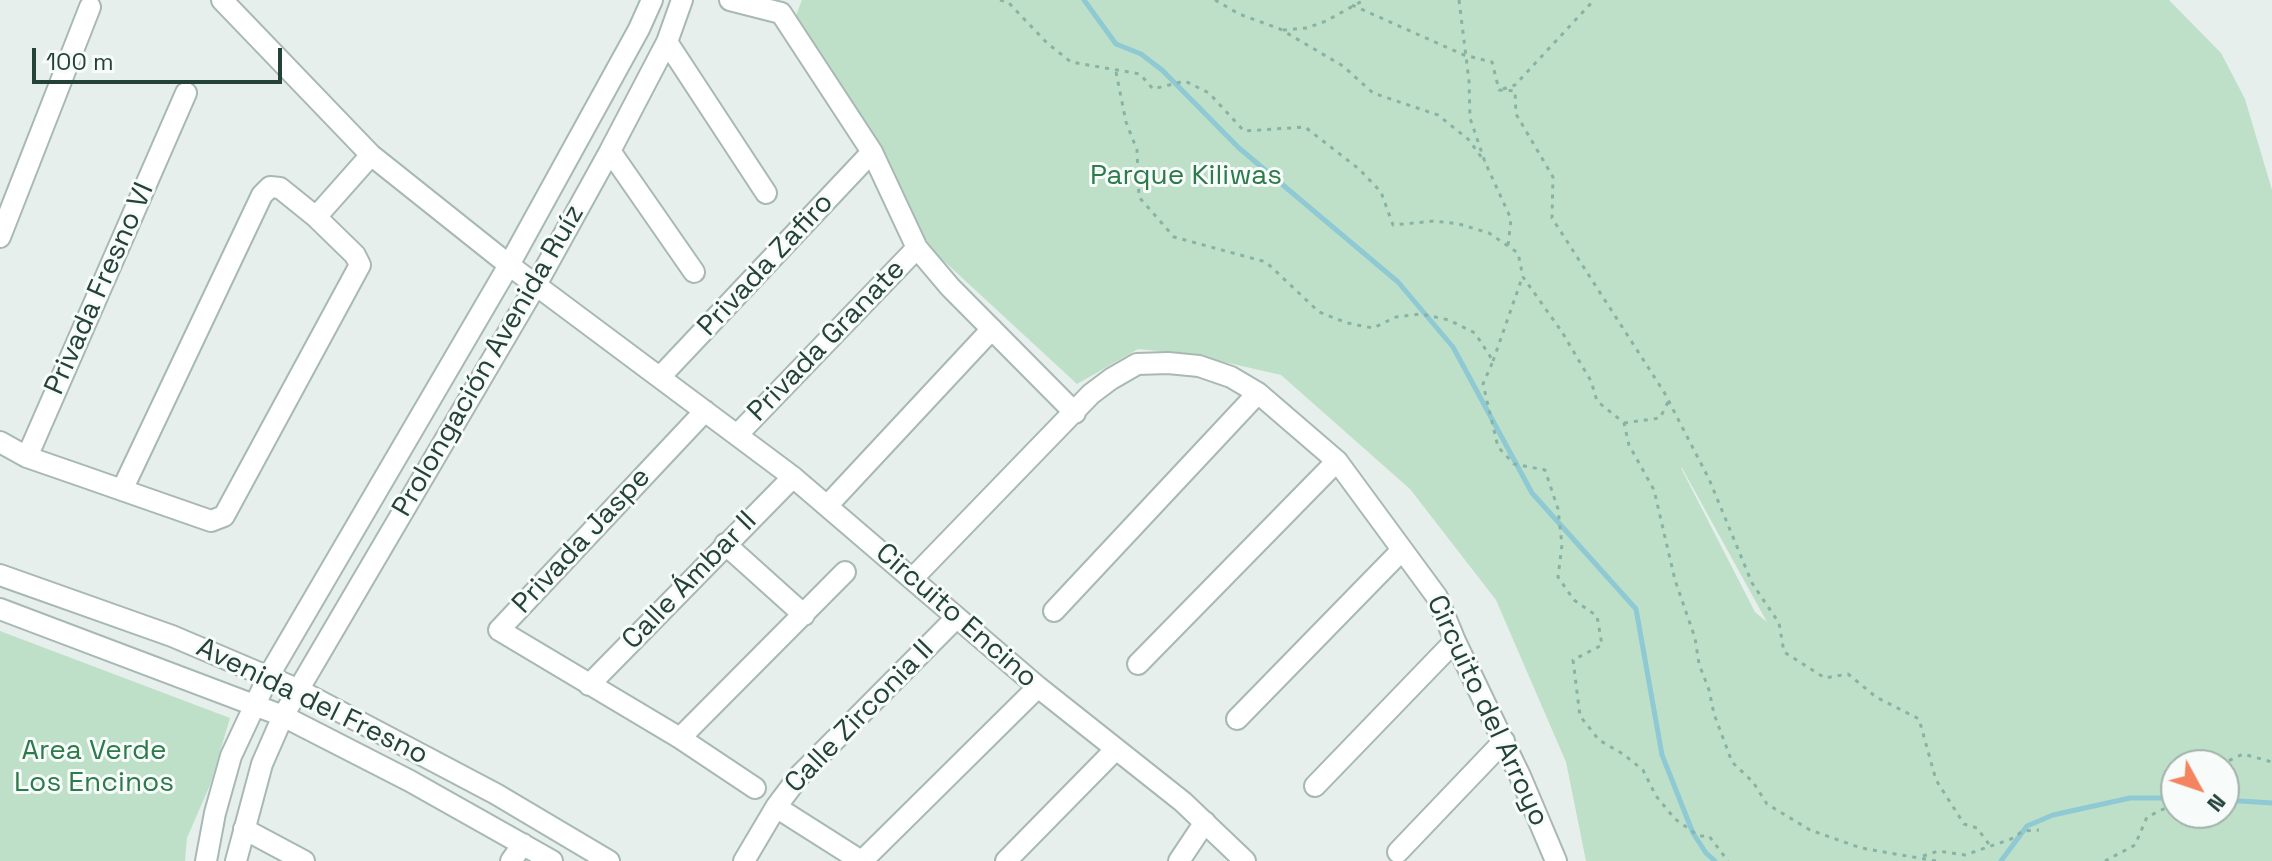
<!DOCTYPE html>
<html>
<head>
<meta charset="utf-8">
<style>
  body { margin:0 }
  #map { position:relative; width:2272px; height:861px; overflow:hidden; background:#e6efeb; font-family:"Space Grotesk",sans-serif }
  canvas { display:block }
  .north { position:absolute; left:2160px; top:749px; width:80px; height:80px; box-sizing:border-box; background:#f7fbf9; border:2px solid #a3b1ad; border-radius:50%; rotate:130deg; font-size:22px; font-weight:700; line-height:32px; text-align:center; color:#24423a }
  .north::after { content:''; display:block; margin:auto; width:28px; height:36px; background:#f4845f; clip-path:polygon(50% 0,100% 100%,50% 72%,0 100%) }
  .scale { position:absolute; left:32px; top:48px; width:250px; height:36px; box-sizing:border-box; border:4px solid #24423a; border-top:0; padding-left:10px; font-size:24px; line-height:28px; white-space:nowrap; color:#24423a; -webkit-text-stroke:6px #f7fbf9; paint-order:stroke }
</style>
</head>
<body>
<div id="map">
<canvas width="2272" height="861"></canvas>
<div class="north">N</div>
<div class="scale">100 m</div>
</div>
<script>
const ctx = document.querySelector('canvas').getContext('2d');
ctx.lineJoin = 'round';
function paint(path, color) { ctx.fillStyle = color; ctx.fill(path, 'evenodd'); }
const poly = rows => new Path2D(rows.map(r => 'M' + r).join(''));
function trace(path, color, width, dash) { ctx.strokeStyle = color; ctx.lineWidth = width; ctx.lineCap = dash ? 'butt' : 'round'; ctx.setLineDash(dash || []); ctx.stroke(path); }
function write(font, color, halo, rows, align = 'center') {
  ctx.font = font + ' "Space Grotesk",sans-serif'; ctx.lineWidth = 6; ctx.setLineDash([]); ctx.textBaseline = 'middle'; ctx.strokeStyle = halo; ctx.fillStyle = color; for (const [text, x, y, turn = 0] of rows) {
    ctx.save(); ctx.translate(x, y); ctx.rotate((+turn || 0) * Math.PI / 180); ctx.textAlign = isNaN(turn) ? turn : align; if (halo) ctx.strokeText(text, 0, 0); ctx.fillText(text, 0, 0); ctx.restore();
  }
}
const green = poly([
  [802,0,2169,0,2221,53,2245,99,2272,190,2272,861,1586,861,1566,762,1496,600,1410,489,1281,375,1189,354,1138,349,1077,384,933,251,793,23],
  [1681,468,1682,468,1767,622,1755,612],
  [2176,765,2224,765,2224,813,2176,813],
  [0,631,230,718,210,785,187,838,185,861,0,861]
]);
const stream = poly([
  [1084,0,1116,44,1141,54,1162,70,1239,148,1398,282,1453,347,1532,493,1636,609,1662,755,1693,833,1706,853,1715,861],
  [2224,800,2272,803],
  [2001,861,2027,826,2053,815,2130,798,2176,798]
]);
const path = poly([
  [1000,0,1008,2,1047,43,1071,62,1140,74,1153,89,1185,81,1209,93,1244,131,1305,127,1359,169,1381,192,1393,225,1434,221,1459,224,1489,233,1518,253,1523,277,1562,332,1591,381,1597,401,1624,423,1629,445,1654,490,1675,580,1695,638,1699,664,1709,690,1714,714,1732,762,1753,782,1767,804,1810,830,1861,848,1936,861],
  [1215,0,1239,14,1280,29,1343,66,1373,93,1438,115,1468,139,1485,162],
  [1459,0,1469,81,1470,118,1485,162,1511,219,1508,246],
  [1352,5,1464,55,1492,62,1499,90,1515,91,1516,114,1553,177,1552,218,1664,392,1709,479,1752,583,1779,623,1784,652,1825,678,1848,674,1876,697,1919,719,1936,780,1964,824,1977,828,1991,847],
  [1283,30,1307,28,1326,21,1364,0],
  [1116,72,1126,122,1137,150,1139,197,1174,237,1266,262,1319,312,1347,323,1373,328,1396,317,1421,314,1449,320,1475,333,1493,361,1483,384,1498,447,1514,464,1545,470,1558,509,1562,545,1558,577,1574,600,1597,616,1602,645,1573,660,1580,716,1599,740,1623,754,1643,770,1656,796,1675,819,1699,836,1709,836,1728,861],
  [1503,89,1515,85,1594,0],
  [1493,361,1522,278],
  [1624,423,1660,418,1669,400],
  [2220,765,2243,754,2272,762],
  [1923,856,1938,851,1965,855,2011,839,2023,831,2039,830],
  [2105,861,2135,845,2147,817,2176,803]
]);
const minor = poly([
  [222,0,371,155,509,265,793,477,1038,687,1183,802,1245,861],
  [730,0,781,13,872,152,917,248,950,287,1075,413],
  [667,42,766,193],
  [610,151,694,272],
  [316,217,371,155],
  [0,237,90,7],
  [660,377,872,152],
  [705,411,499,630,680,738,755,788],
  [738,434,917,248],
  [0,442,27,457,82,476,122,490,211,521,224,516,360,265,355,255,316,217,280,188,270,187,262,195,122,490],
  [27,457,186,93],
  [827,506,992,329],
  [725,544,804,615],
  [0,575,172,636,297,689,496,794,609,861],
  [912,579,1091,394,1111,379,1137,364,1168,363,1199,366,1231,377,1258,393,1337,461,1437,597,1455,641,1520,776,1556,861],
  [0,609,283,716,410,781,552,861],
  [1054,611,1258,393],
  [1138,664,1337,461],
  [589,685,793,477],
  [1237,719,1402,550],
  [680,738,845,572],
  [1315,786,1455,641],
  [776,807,861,861],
  [244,829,304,861],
  [1398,852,1504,741],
  [206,861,215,813,231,756,268,677,509,265,639,29,652,0],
  [236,861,262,764,283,716,536,285,610,151,667,42,682,0],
  [511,861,523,844],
  [744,861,776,807,800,775,956,618],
  [862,861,1038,687],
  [1006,861,1116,749],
  [1179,861,1205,822]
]);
const parkNames = [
  ["Parque Kiliwas",1186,176],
  ["Area Verde",94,751],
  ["Los Encinos",94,783]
];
const streetNames = [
  ["Privada Zafiro",766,265,-47],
  ["Privada Fresno VI",100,289,-66],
  ["Privada Granate",827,341,-46],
  ["Prolongación Avenida Ruíz",489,361,-60],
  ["Privada Jaspe",582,541,-47],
  ["Calle Ámbar II",690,581,-46],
  ["Circuito Encino",956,616,41],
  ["Avenida del Fresno",312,702,26],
  ["Circuito del Arroyo",1487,711,65],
  ["Calle Zirconia II",860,717,-46]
];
paint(green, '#bfe0c8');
trace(stream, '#8ec9d4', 5);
trace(minor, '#a8b8b2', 24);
trace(path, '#86b3a5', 3, [4, 6]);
trace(minor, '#fff', 20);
write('28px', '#2d7a4b', '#f7fbf9', parkNames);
write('28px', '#24423a', '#f7fbf9', streetNames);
</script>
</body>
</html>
